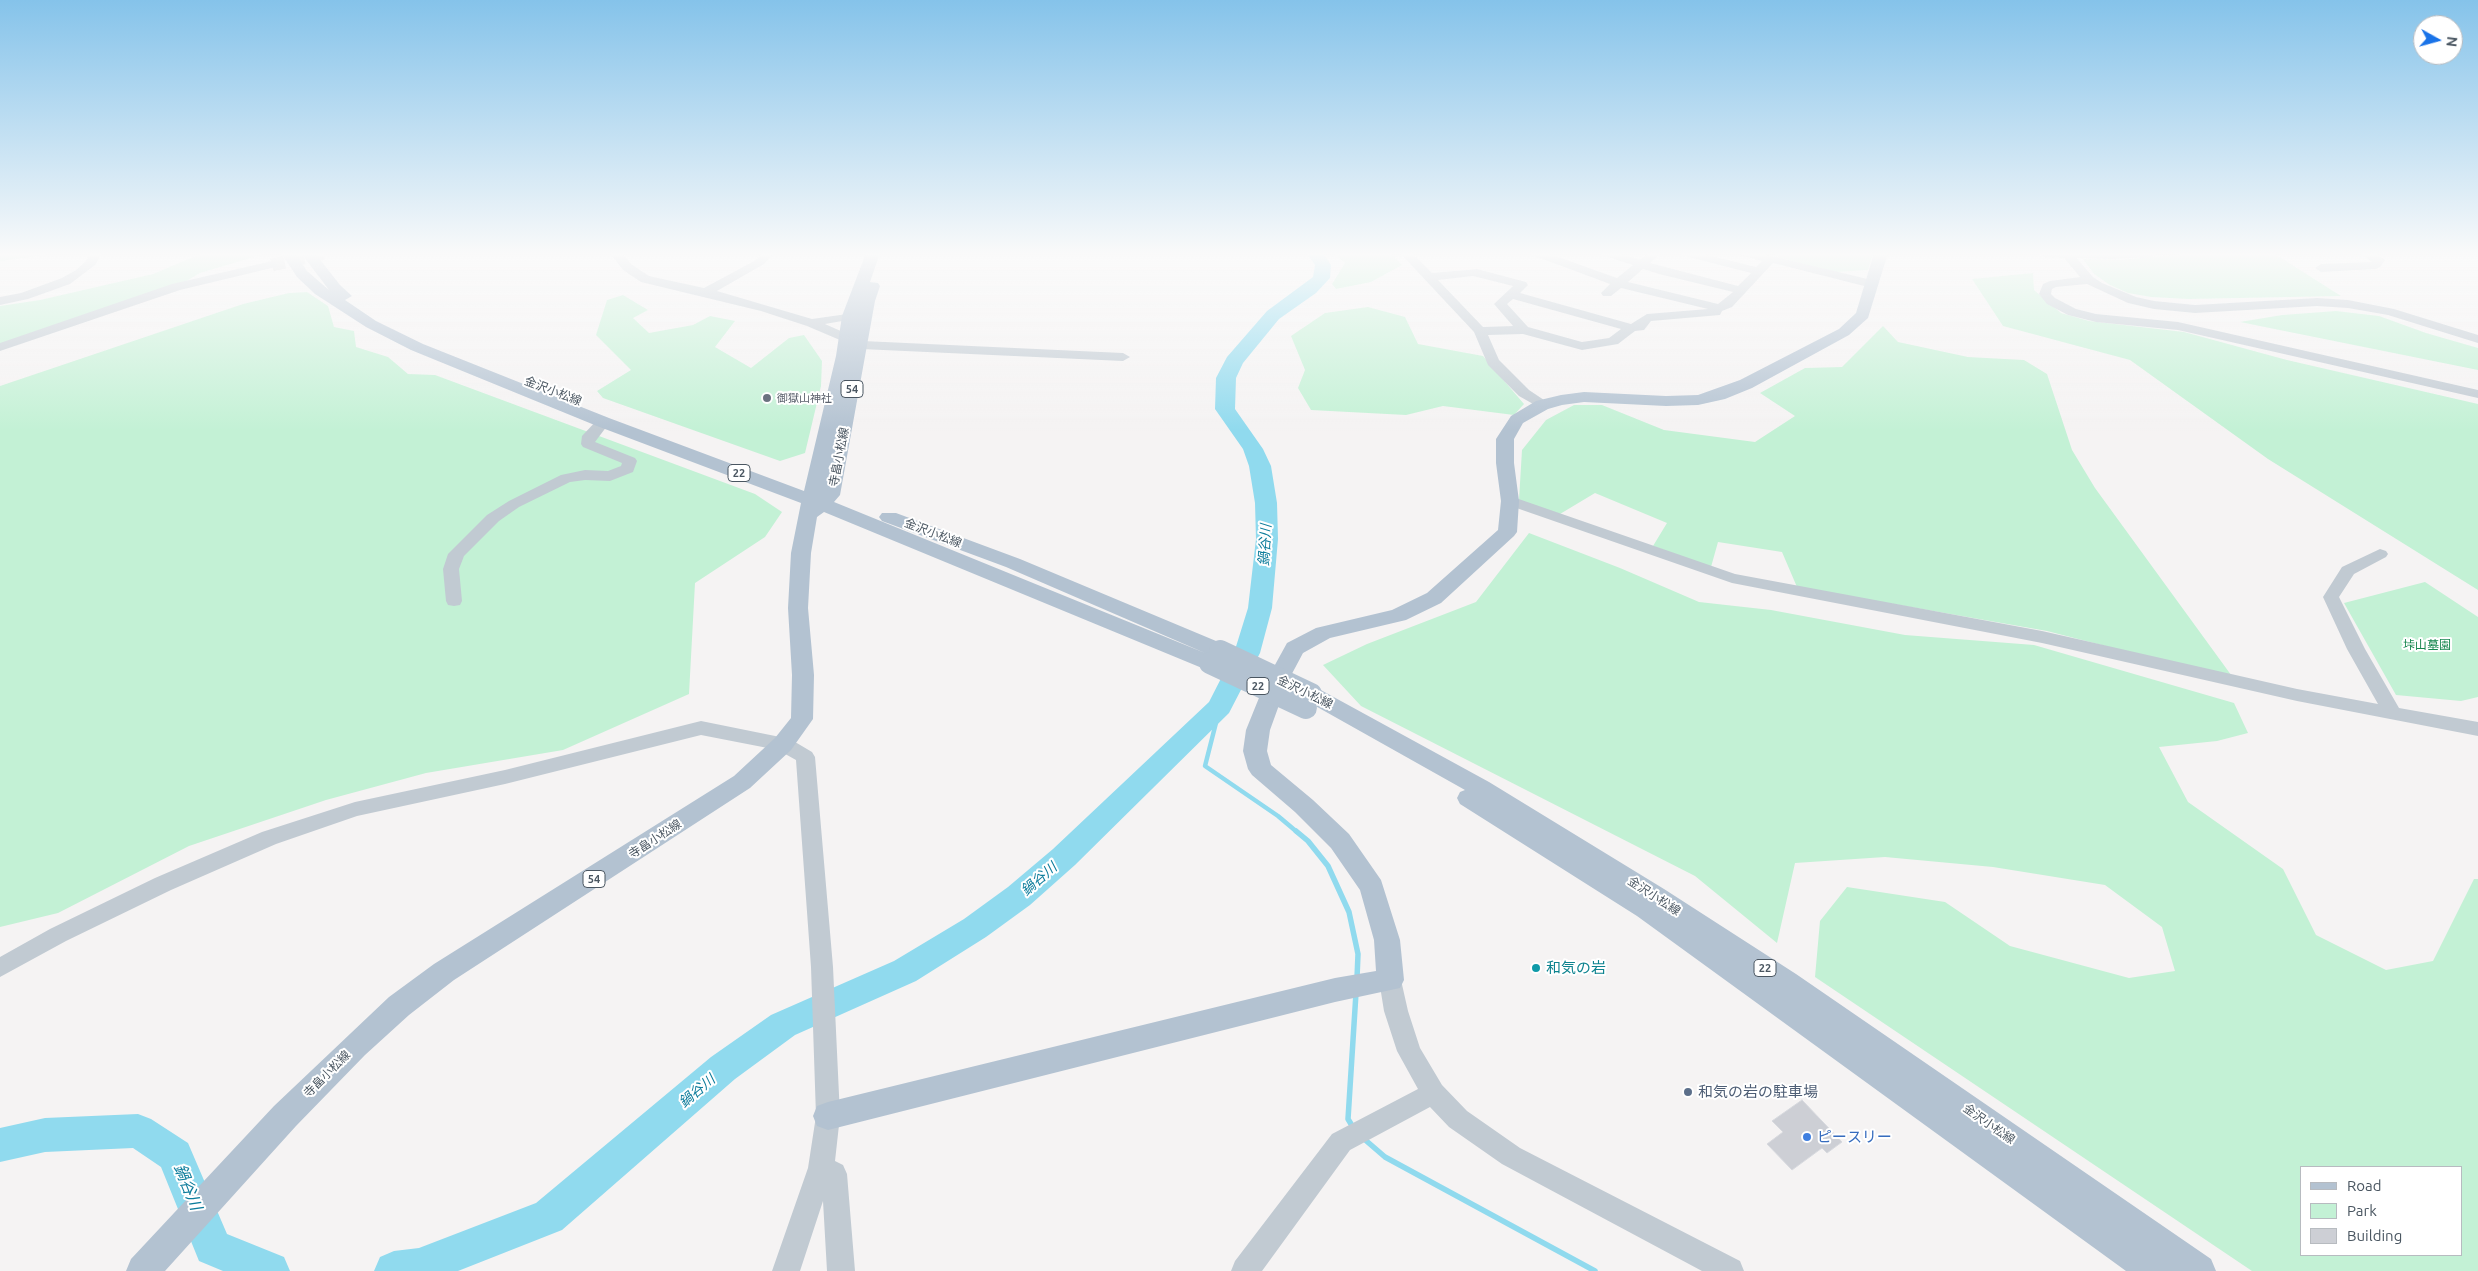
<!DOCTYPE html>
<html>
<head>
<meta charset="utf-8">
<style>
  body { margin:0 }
  #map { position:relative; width:2478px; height:1271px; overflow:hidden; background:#f5f3f3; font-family:Ubuntu,sans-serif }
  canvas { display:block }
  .legend { position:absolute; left:2300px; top:1166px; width:162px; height:90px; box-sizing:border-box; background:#fff; border:1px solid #b7bbc0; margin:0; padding:6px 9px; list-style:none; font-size:15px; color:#4a5661 }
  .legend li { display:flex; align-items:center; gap:10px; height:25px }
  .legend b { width:25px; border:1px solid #b7bbc0 }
  .north { position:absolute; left:2413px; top:15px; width:50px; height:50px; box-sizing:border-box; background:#fff; border:1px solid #b7bbc0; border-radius:50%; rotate:97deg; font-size:14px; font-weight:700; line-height:20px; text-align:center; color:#4a5661 }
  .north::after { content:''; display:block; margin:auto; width:18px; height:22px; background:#1a73e8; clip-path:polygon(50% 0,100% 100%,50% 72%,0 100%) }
</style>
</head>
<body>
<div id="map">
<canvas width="2478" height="1271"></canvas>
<ul class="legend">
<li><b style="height:6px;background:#b3c2d1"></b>Road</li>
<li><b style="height:14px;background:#c3f1d5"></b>Park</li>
<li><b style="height:14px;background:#cdcfd5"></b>Building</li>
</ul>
<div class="north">N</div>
</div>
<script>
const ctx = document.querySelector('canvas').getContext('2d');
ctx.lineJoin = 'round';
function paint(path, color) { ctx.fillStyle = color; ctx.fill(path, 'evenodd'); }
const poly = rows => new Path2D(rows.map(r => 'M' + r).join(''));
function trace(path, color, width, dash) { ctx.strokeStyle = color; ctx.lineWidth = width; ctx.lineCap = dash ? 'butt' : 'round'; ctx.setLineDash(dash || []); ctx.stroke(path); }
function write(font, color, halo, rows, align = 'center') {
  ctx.font = font + ' Ubuntu,"Noto Sans JP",sans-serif'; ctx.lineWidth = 4; ctx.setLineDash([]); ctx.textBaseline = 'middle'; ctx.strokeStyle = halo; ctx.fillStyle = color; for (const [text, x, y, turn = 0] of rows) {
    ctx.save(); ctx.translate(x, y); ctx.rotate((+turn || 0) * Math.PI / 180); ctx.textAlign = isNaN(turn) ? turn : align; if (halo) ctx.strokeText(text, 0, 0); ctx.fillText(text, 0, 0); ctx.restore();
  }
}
const green = poly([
  [0,253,59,253,0,261],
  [203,253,267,253,200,273,185,282,0,344,0,306,40,300,153,274],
  [1333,253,1391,253,1402,265,1371,282,1336,289,1332,284,1345,263],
  [1773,253,1796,254,1873,253,1868,270,1836,272,1780,258],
  [2192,253,2275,254,2341,296,2188,299,2151,297,2128,293,2110,285,2094,274,2083,259,2121,260],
  [2033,273,2034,290,2061,313,2089,321,2184,332,2287,360,2478,404,2478,590,2268,459,2130,360,2003,326,1972,279],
  [307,292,328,306,334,327,354,331,356,347,388,357,408,374,435,375,755,494,782,512,765,537,695,583,689,694,563,750,426,773,326,800,189,846,58,913,0,927,0,386,243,304,289,293],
  [623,295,648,310,633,318,649,333,693,325,710,316,735,321,715,347,751,368,789,338,804,335,822,361,821,386,805,453,780,461,603,398,597,391,631,370,596,335,607,300],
  [1368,307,1405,317,1418,344,1483,356,1524,404,1514,415,1443,406,1406,415,1311,410,1298,388,1305,370,1291,336,1325,313],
  [2336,311,2379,316,2426,333,2478,348,2478,370,2240,322,2282,315],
  [1883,326,1898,342,1968,357,2024,360,2047,374,2072,450,2095,488,2234,679,2047,631,1797,587,1782,552,1718,542,1711,567,1653,546,1667,523,1595,493,1560,514,1519,500,1522,450,1546,420,1574,405,1602,405,1664,430,1755,442,1795,416,1760,393,1805,368,1842,367],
  [1529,533,1620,568,1699,602,1771,610,1905,635,2034,645,2234,703,2248,733,2217,741,2159,747,2188,802,2283,869,2316,935,2386,970,2433,961,2474,879,2478,879,2478,1271,2252,1271,1815,977,1820,921,1847,887,1945,902,2010,946,2129,978,2175,971,2162,927,2105,885,1993,867,1885,857,1795,863,1777,943,1695,876,1361,706,1323,665,1367,644,1476,602],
  [2302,1167,2462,1167,2462,1255,2302,1255],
  [2425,582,2478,617,2478,697,2461,701,2396,695,2344,603]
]);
const streamFar1 = poly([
  [1220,707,1205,766,1278,816,1297,832]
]);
const stream = poly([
  [1296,831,1308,841,1328,866,1349,912,1358,954,1357,978],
  [1354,1129,1348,1119,1356,993],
  [1363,1138,1385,1157,1595,1271]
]);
const river = poly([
  [1307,253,1323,253,1331,265,1330,278,1316,293,1279,319,1243,363,1236,378,1235,409,1263,449,1271,466,1277,503,1278,539,1272,608,1260,653,1229,713,1075,865,1030,905,986,937,916,981,795,1035,735,1079,562,1230,458,1271,374,1271,380,1257,394,1251,419,1248,536,1203,711,1057,771,1015,894,961,964,919,1008,887,1053,849,1209,702,1234,653,1248,608,1256,539,1255,503,1249,466,1243,449,1215,409,1216,378,1227,357,1267,311,1313,277,1315,265,1307,253],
  [138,1114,151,1119,188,1143,227,1234,284,1257,290,1271,223,1271,199,1261,161,1167,133,1148,45,1152,0,1162,0,1128,45,1118,138,1114]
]);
const building = poly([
  [1802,1100,1842,1142,1827,1153,1822,1148,1792,1170,1767,1144,1783,1132,1772,1121,1802,1100]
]);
const minorTunnel = poly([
  [272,265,324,253]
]);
const minor = poly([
  [90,253,102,253,95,265,70,284,28,299,0,305,0,297,21,293,62,278,76,270,86,261,90,253],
  [610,253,622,253,631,264,649,276,704,288,756,260,762,253,774,253,764,264,717,291,812,319,854,313,856,316,854,319,825,324,863,341,1123,353,1130,357,1123,361,861,349,807,326,761,311,641,282,623,270,610,253],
  [1400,253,1412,253,1432,273,1477,269,1526,282,1528,285,1520,293,1631,324,1647,314,1708,309,1621,288,1611,296,1603,296,1601,293,1610,284,1532,255,1530,253,1547,253,1617,278,1633,265,1602,255,1600,253,1618,253,1640,260,1648,253,1661,253,1650,263,1738,286,1751,273,1681,255,1679,253,1699,253,1756,267,1762,261,1741,255,1739,253,1759,253,1876,281,1878,284,1872,288,1773,263,1732,307,1722,311,1720,315,1651,321,1644,330,1635,331,1618,344,1582,350,1523,334,1488,335,1499,360,1529,390,1547,402,1549,405,1547,408,1542,409,1519,396,1488,365,1474,332,1400,253],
  [1643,269,1659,274,1733,292,1718,304,1628,282,1643,269],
  [1473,276,1513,286,1494,304,1513,326,1483,327,1438,280,1473,276],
  [1513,299,1621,329,1609,338,1582,342,1528,327,1507,304,1513,299],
  [2060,253,2072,253,2093,277,2102,283,2136,297,2154,301,2195,305,2317,298,2348,300,2394,309,2478,335,2478,343,2388,315,2348,308,2317,306,2195,313,2154,309,2128,303,2087,284,2056,287,2052,289,2051,294,2055,298,2076,309,2096,314,2178,322,2478,390,2478,398,2178,330,2096,322,2068,315,2047,304,2039,294,2043,284,2050,281,2080,277,2060,253],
  [2360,253,2375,253,2385,260,2380,267,2376,269,2321,272,2315,268,2321,264,2372,262,2360,253],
  [272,261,278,265,276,267,180,290,0,351,0,343,172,284,272,261],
  [603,418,610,422,595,442,635,458,637,461,633,472,610,481,585,480,570,482,519,507,499,521,464,556,459,569,462,601,460,605,454,606,448,605,446,601,443,569,448,554,487,515,509,501,561,475,585,470,608,471,621,466,622,463,583,447,581,444,582,436,598,419,603,418],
  [1510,496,1735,574,2042,631,2297,689,2378,704,2347,649,2323,597,2342,567,2380,549,2386,551,2388,554,2386,557,2354,574,2339,597,2365,649,2399,708,2478,722,2478,736,2297,701,2042,643,1732,583,1505,504,1502,501,1505,498,1510,496],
  [701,721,790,739,812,752,815,757,833,967,840,1116,835,1161,843,1165,847,1174,855,1271,827,1271,823,1201,800,1271,772,1271,808,1168,816,1116,811,967,796,760,778,750,701,735,505,784,357,816,276,844,171,890,66,941,0,977,0,957,50,929,155,878,262,832,355,802,505,770,701,721],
  [1390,970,1398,973,1401,980,1408,1011,1420,1048,1442,1085,1467,1111,1520,1148,1740,1261,1744,1271,1702,1271,1502,1164,1449,1127,1430,1107,1350,1150,1262,1271,1231,1271,1235,1261,1332,1134,1418,1089,1397,1051,1384,1011,1379,980,1382,973,1390,970]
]);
const major = poly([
  [281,253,295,253,307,271,329,290,301,253,315,253,340,285,352,296,345,300,376,321,423,344,609,418,804,491,836,356,842,316,866,253,880,253,870,282,878,283,880,286,875,301,840,495,834,502,1205,653,1006,567,882,521,879,517,882,513,896,513,1020,559,1228,646,1231,651,1228,656,1220,658,1214,656,1221,663,1218,668,1210,670,1202,668,824,512,817,517,811,553,808,608,814,675,813,719,791,750,750,788,454,980,409,1015,365,1055,296,1126,165,1271,126,1271,131,1259,274,1106,389,997,434,964,734,776,775,738,791,718,792,675,788,608,791,553,801,503,597,426,411,350,366,327,315,294,297,277,281,253],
  [1874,253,1888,253,1868,318,1849,335,1752,388,1725,399,1698,405,1666,406,1584,402,1562,405,1548,409,1523,423,1514,439,1514,463,1519,501,1517,532,1514,536,1441,603,1406,620,1330,638,1303,653,1287,683,1270,730,1267,751,1271,765,1313,800,1349,834,1381,880,1400,940,1404,980,1400,988,1335,1002,828,1130,817,1126,813,1116,817,1106,828,1102,1335,978,1376,971,1374,940,1360,890,1331,848,1295,812,1252,775,1248,769,1243,751,1246,730,1265,683,1287,643,1316,628,1392,610,1427,593,1498,530,1501,501,1496,463,1496,439,1511,416,1536,401,1561,395,1584,392,1666,396,1698,395,1740,380,1839,329,1856,313,1874,253],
  [2037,253,2158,253,2151,257,2111,259,2044,257,2037,253],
  [1311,686,1319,689,1489,782,1664,889,1796,974,2211,1259,2216,1271,2126,1271,1637,916,1460,804,1457,798,1460,792,1465,790,1303,699,1300,694,1303,689,1311,686]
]);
const majorBridge = poly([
  [1220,651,1311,694],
  [1210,663,1306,708]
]);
const markers = [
  [767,398,5,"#6b7280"],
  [1536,968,5,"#0f9aa8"],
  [1688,1092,5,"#5c6f8a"],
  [1807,1137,5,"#3f7fe0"]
];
const shields = [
  [852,389,22],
  [739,473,22],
  [1258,686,22],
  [594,879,22],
  [1765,968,22]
];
const shieldNames = [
  ["54",852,389],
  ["22",739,473],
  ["22",1258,686],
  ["54",594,879],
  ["22",1765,968]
];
const farWorshipnames = [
  ["御獄山神社",777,398]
];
const streetNames = [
  ["金沢小松線",553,391,21],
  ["寺畠小松線",839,457,-79],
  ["金沢小松線",933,533,21],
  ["金沢小松線",1305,692,26],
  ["寺畠小松線",655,839,-33],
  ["金沢小松線",1654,896,33],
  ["寺畠小松線",327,1074,-45],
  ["金沢小松線",1989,1124,35]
];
const parkNames = [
  ["垰山墓園",2427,645]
];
const waterNames = [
  ["鍋谷川",1265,545,-87],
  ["鍋谷川",1039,879,-41],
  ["鍋谷川",697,1091,-40]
];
const nearCulturenames = [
  ["和気の岩",1546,968]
];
const nearServicenames = [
  ["和気の岩の駐車場",1698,1092]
];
const nearShopnames = [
  ["ピースリー",1817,1137]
];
const nearWaternames = [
  ["鍋谷川",188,1187,68]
];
paint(green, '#c3f1d5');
trace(streamFar1, '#90daee', 4.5);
trace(stream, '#90daee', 5.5);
paint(river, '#90daee');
paint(building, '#cdcfd5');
trace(building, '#d7d9de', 1);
trace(minorTunnel, '#caccce', 13, [13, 7]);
paint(minor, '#c1cad2');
paint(major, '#b3c2d1');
trace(majorBridge, '#b3c2d1', 22);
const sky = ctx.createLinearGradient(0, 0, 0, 431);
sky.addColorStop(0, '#85c3ea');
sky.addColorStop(0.59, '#fafafa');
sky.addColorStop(1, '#fafafa00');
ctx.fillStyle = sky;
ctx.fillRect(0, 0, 2478, 431);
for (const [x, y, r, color] of markers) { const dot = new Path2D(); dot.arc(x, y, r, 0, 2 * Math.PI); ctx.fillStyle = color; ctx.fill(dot); trace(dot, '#fff', 2); }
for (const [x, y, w] of shields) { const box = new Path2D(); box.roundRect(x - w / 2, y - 8.5, w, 17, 4); ctx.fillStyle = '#fff'; ctx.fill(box); trace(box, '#4a5661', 1); }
write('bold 11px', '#4a5661', null, shieldNames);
write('11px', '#5b616d', '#fff', farWorshipnames, 'left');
write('12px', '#4a5661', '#fff', streetNames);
write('12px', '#17864f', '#fff', parkNames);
write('italic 14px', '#0c7c9b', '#fff', waterNames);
write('15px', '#0d838f', '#fff', nearCulturenames, 'left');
write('15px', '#4e5e75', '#fff', nearServicenames, 'left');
write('15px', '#366cbe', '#fff', nearShopnames, 'left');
write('italic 16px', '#0c7c9b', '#fff', nearWaternames);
</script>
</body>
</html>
